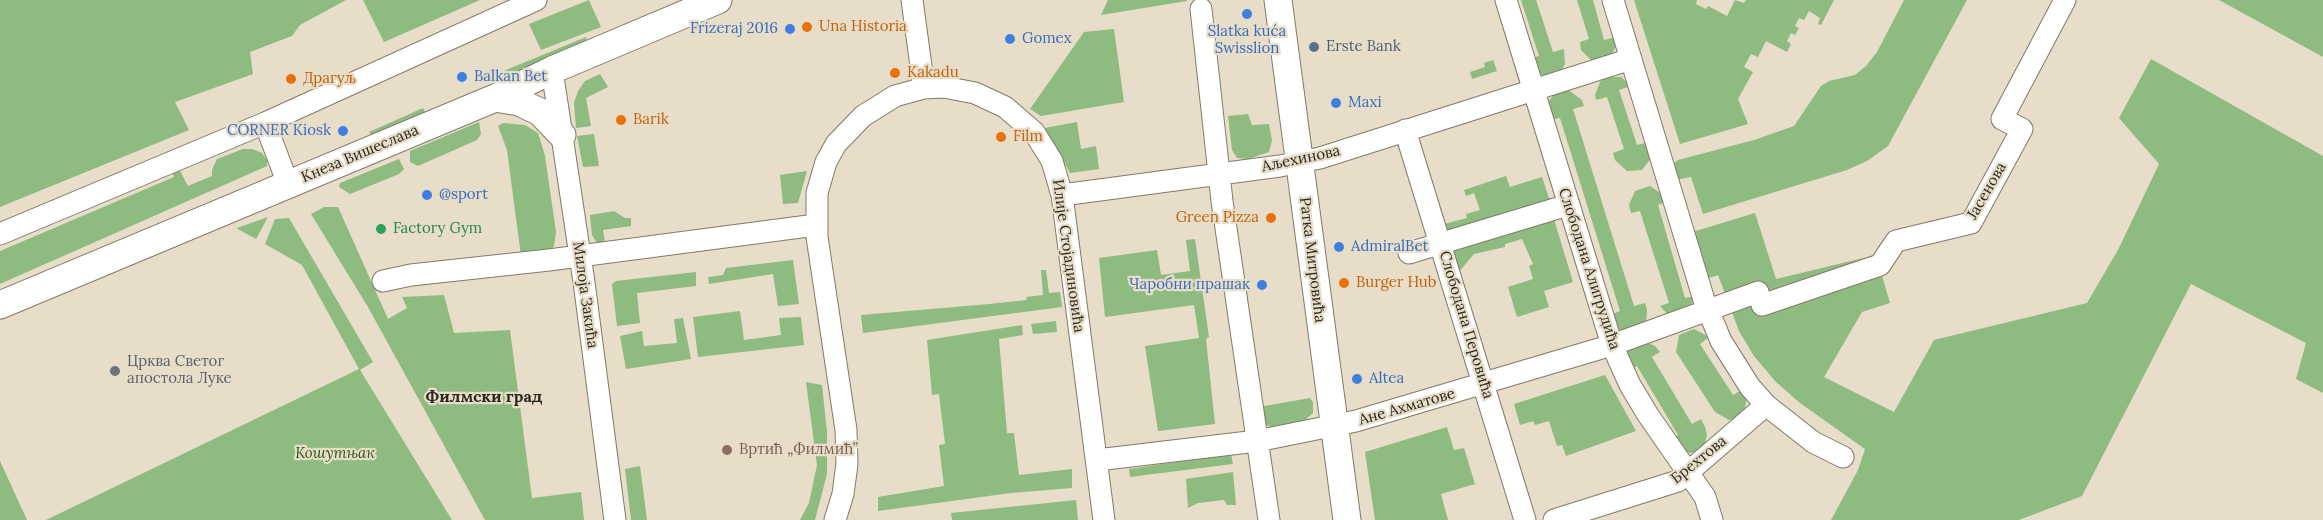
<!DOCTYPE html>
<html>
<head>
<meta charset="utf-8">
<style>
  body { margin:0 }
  canvas { display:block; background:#e7ddc8 }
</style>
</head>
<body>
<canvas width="2323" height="520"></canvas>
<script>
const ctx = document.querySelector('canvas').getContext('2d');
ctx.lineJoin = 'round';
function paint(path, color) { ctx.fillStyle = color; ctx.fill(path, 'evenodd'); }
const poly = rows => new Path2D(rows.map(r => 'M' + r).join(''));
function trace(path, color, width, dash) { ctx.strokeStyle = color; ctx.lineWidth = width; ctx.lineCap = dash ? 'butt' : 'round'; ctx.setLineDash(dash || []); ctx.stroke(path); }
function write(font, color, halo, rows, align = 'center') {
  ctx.font = font + ' Lora,serif'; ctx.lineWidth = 4.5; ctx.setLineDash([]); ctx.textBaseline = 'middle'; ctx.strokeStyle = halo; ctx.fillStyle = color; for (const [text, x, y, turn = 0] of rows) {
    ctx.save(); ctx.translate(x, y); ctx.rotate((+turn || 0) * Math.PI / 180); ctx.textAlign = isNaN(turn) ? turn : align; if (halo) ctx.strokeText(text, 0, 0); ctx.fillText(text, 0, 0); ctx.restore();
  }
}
const green = poly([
  [0,0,346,0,300,25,292,36,250,52,253,74,175,102,189,130,0,207],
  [363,0,480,0,384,42],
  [589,0,601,27,541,50,529,24],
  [1108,0,1187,0,1187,1,1101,15],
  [1521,0,1536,0,1553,52,1564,49,1565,64,1561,71,1545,76,1538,73,1529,59,1539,56],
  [1577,0,1593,0,1604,40,1616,37,1617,44,1611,56,1598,61,1591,60,1581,50,1580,42,1589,39],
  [1634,0,1697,0,1696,4,1706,9,1708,6,1727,16,1735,0,1744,3,1746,0,1834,0,1821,25,1818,24,1820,18,1809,11,1804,20,1799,18,1795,26,1799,28,1795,35,1791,33,1787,41,1791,44,1787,52,1766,41,1758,57,1751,54,1744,67,1753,72,1738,99,1748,124,1680,144],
  [1904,0,1967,0,1888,146,1867,161,1847,170,1703,214,1691,177,1675,180,1672,165,1678,160,1754,140,1794,126,1821,86,1829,81,1855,75,1866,66,1877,52],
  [2219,0,2323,0,2323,57],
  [1114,29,1124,102,1041,116,1030,109,1084,32],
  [586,37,587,42,496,80,494,75],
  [2151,59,2323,156,2323,393,2296,379,2306,343,2191,284,2082,496,2019,520,1831,520,1858,470,1865,449,1800,403,1776,382,1754,356,1739,331,1718,275,1702,280,1689,233,1755,213,1776,279,1876,255,1890,303,1862,312,1824,377,1894,412,1934,340,2087,303,2119,248,2159,164,2119,118],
  [1493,60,1497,71,1472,79,1470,72,1485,67,1484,63],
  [600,74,608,87,586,98,591,126,576,128,574,103,578,91,585,81],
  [1607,77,1621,77,1631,86,1619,90,1637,145,1650,142,1652,157,1642,170,1627,171,1615,160,1613,153,1624,149,1607,97,1596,100,1595,95,1600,82],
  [1567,89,1582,100,1584,106,1573,109,1634,306,1645,303,1647,310,1646,323,1622,331,1616,327,1610,315,1620,311,1560,118,1551,120,1548,102,1556,92],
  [423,108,426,114,372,137,369,132],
  [1248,114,1252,125,1269,124,1272,140,1269,152,1248,159,1237,158,1232,150,1228,116],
  [479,122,481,134,477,140,418,166,410,162,410,151],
  [1077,122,1081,149,1096,146,1099,169,1070,173,1045,128],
  [503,123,525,125,538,133,545,156,556,232,554,246,551,251,521,256,507,150,498,126],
  [594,134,599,166,583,167,577,136],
  [243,149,252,149,262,153,267,160,267,166,0,284,0,251,174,177,172,172,179,169,188,186,212,176,212,170,217,159],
  [399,159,404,169,399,174,350,194,339,187,340,183],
  [807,171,798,203,783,204,780,175],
  [1506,176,1510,187,1542,177,1551,204,1447,236,1444,224,1467,218,1466,214,1480,210,1474,193,1466,196,1464,190],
  [1650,186,1663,195,1666,202,1658,205,1685,298,1694,296,1690,311,1670,317,1660,306,1669,303,1640,211,1631,213,1629,205,1635,191],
  [324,207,338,207,388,319,407,308,402,297,444,295,454,333,510,330,532,498,581,492,584,520,485,520,368,307,311,214],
  [614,211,625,218,631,218,631,226,603,230,605,243,597,243,592,235,590,215],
  [1553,216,1573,282,1544,291,1549,307,1517,317,1508,287,1533,279,1529,266,1533,264,1522,239,1505,244,1505,247,1474,254,1457,274,1448,247],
  [268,217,256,239,236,228,237,228],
  [289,218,373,362,360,370,452,520,46,520,359,369,302,265,265,244,275,219],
  [1195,239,1209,337,1206,339,1215,424,1158,431,1145,346,1199,338,1194,305,1105,317,1099,258,1157,250,1161,275,1190,271,1186,240],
  [793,260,799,304,778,306,773,274,709,284,708,277,723,275,726,268],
  [1041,270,1046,270,1049,293,1060,292,1062,307,863,333,861,315,989,304,1027,300,1026,297,1043,295],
  [696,272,696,286,637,293,640,323,617,326,612,284,616,281],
  [740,311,744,340,781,335,779,318,801,317,804,345,698,357,693,317],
  [683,318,691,359,626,369,620,336,642,331,644,346,677,343,674,319],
  [1056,321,1057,332,1033,334,1031,324],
  [1022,325,1023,335,999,339,1007,433,1014,433,1019,475,1072,469,1072,488,1011,493,878,511,878,497,944,486,939,445,945,444,939,394,932,395,927,340],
  [1694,329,1709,337,1700,344,1733,395,1742,390,1747,397,1744,413,1737,418,1729,420,1715,412,1676,352,1679,335],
  [1644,341,1655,346,1660,352,1652,357,1692,424,1701,419,1705,427,1707,435,1705,444,1699,450,1691,453,1682,452,1670,440,1678,435,1637,366,1629,371,1626,354,1629,348],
  [1605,375,1636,431,1566,456,1562,445,1557,446,1549,421,1535,425,1533,421,1520,425,1514,404],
  [806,382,822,385,827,432,827,474,815,520,800,520,809,503,817,465],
  [1310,398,1313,402,1313,413,1304,421,1278,429,1268,426,1262,420,1259,407],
  [1447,427,1454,450,1464,448,1475,484,1441,494,1448,520,1375,520,1365,452],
  [1231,454,1233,464,1130,477,1129,469],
  [0,461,27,520,0,520],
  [640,466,647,520,631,520,625,469],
  [1233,472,1236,505,1227,505,1224,500,1198,503,1188,508,1186,479],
  [1076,500,1078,520,952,520,951,513]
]);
const minor = poly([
  [912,0,924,88],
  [1506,0,1612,345,1630,385,1648,415,1705,497,1712,520],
  [1613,0,1704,300,1721,341,1750,387,1766,405,1813,442,1843,457],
  [1201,9,1222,201,1269,520],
  [552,70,584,282,615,520],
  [265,123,288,184],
  [1405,130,1525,520],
  [1062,195,1280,166,1320,158,1631,59],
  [0,234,265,123,536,0],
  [1409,253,1568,205],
  [383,281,411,275,549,260,816,225],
  [1762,305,1880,265,1896,241,1971,223,2022,129,2002,119,2065,0],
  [1097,460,1257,441,1356,421,1612,345,1758,292],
  [835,520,843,494,847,464,846,430,817,237,817,193,826,162,836,144,863,116,895,96,924,88,944,87,975,93,1005,107,1034,132,1052,161,1062,195,1104,520],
  [1554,520,1678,481,1766,405]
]);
const major = poly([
  [1278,0,1347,520],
  [495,98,519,102,540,112,562,135],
  [0,305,495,98,552,70,718,0]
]);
const markers = [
  [1247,14,6,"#3f7fe0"],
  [807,27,6,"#e8710a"],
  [790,29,6,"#3f7fe0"],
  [1010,39,6,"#3f7fe0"],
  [1314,47,6,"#5c6f8a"],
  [895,73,6,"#e8710a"],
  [462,77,6,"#3f7fe0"],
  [291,79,6,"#e8710a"],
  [1336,103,6,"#3f7fe0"],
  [621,120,6,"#e8710a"],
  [343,131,6,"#3f7fe0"],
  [1001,137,6,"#e8710a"],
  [427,195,6,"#3f7fe0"],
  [1271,218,6,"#e8710a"],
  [381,229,6,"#2e9e5b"],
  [1339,247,6,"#3f7fe0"],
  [1344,283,6,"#e8710a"],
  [1262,285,6,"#3f7fe0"],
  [115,371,6,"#6b7280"],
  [1357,379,6,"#3f7fe0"],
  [727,450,6,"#8d6e63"]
];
const foodNames = [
  ["Una Historia",819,27],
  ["Kakadu",907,73],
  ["Драгуљ",303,79],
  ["Barik",633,120],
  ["Film",1013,137],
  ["Green Pizza",1259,218,"right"],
  ["Burger Hub",1356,283]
];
const shopNames = [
  ["Frizeraj 2016",778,29,"right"],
  ["Slatka kuća",1247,32,"center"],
  ["Swisslion",1247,49,"center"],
  ["Gomex",1022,39],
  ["Balkan Bet",474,77],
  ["Maxi",1348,103],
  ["CORNER Kiosk",331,131,"right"],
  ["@sport",439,195],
  ["AdmiralBet",1351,247],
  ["Чаробни прашак",1250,285,"right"],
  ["Altea",1369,379]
];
const serviceNames = [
  ["Erste Bank",1326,47]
];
const streetNames = [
  ["Кнеза Вишеслава",360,154,-23],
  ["Аљехинова",1301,159,-12],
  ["Јасенова",1987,191,-60],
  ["Илије Стојадиновића",1068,256,82],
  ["Ратка Митровића",1312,260,83],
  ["Слободана Алигрудића",1589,269,72],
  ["Милоја Закића",585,295,82],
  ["Слободана Перовића",1466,325,73],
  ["Ане Ахматове",1407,407,-16],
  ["Брехтова",1699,460,-39]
];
const leisureNames = [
  ["Factory Gym",393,229]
];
const worshipNames = [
  ["Црква Светог",127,362],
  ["апостола Луке",127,379]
];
const educationNames = [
  ["Вртић „Филмић”",739,450]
];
const parkNames = [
  ["Кошутњак",335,454]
];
const neighbourhoodNames = [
  ["Филмски град",484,397]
];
paint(green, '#8ebb7f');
trace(minor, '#837a67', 23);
trace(major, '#837a67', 29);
trace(minor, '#fff', 21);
trace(major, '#fff', 27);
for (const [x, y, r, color] of markers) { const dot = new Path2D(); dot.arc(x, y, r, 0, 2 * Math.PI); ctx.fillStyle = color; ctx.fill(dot); trace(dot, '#e7ddc8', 2); }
write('15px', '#c56008', '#e7ddc8', foodNames, 'left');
write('15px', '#366cbe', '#e7ddc8', shopNames, 'left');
write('15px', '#4e5e75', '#e7ddc8', serviceNames, 'left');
write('15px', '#2b2820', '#e7ddc8', streetNames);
write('15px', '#27864d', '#e7ddc8', leisureNames, 'left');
write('15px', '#5b616d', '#e7ddc8', worshipNames, 'left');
write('15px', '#785e54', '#e7ddc8', educationNames, 'left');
write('italic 15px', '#295913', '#e7ddc8', parkNames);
write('bold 16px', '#2b2820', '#e7ddc8', neighbourhoodNames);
</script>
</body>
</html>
